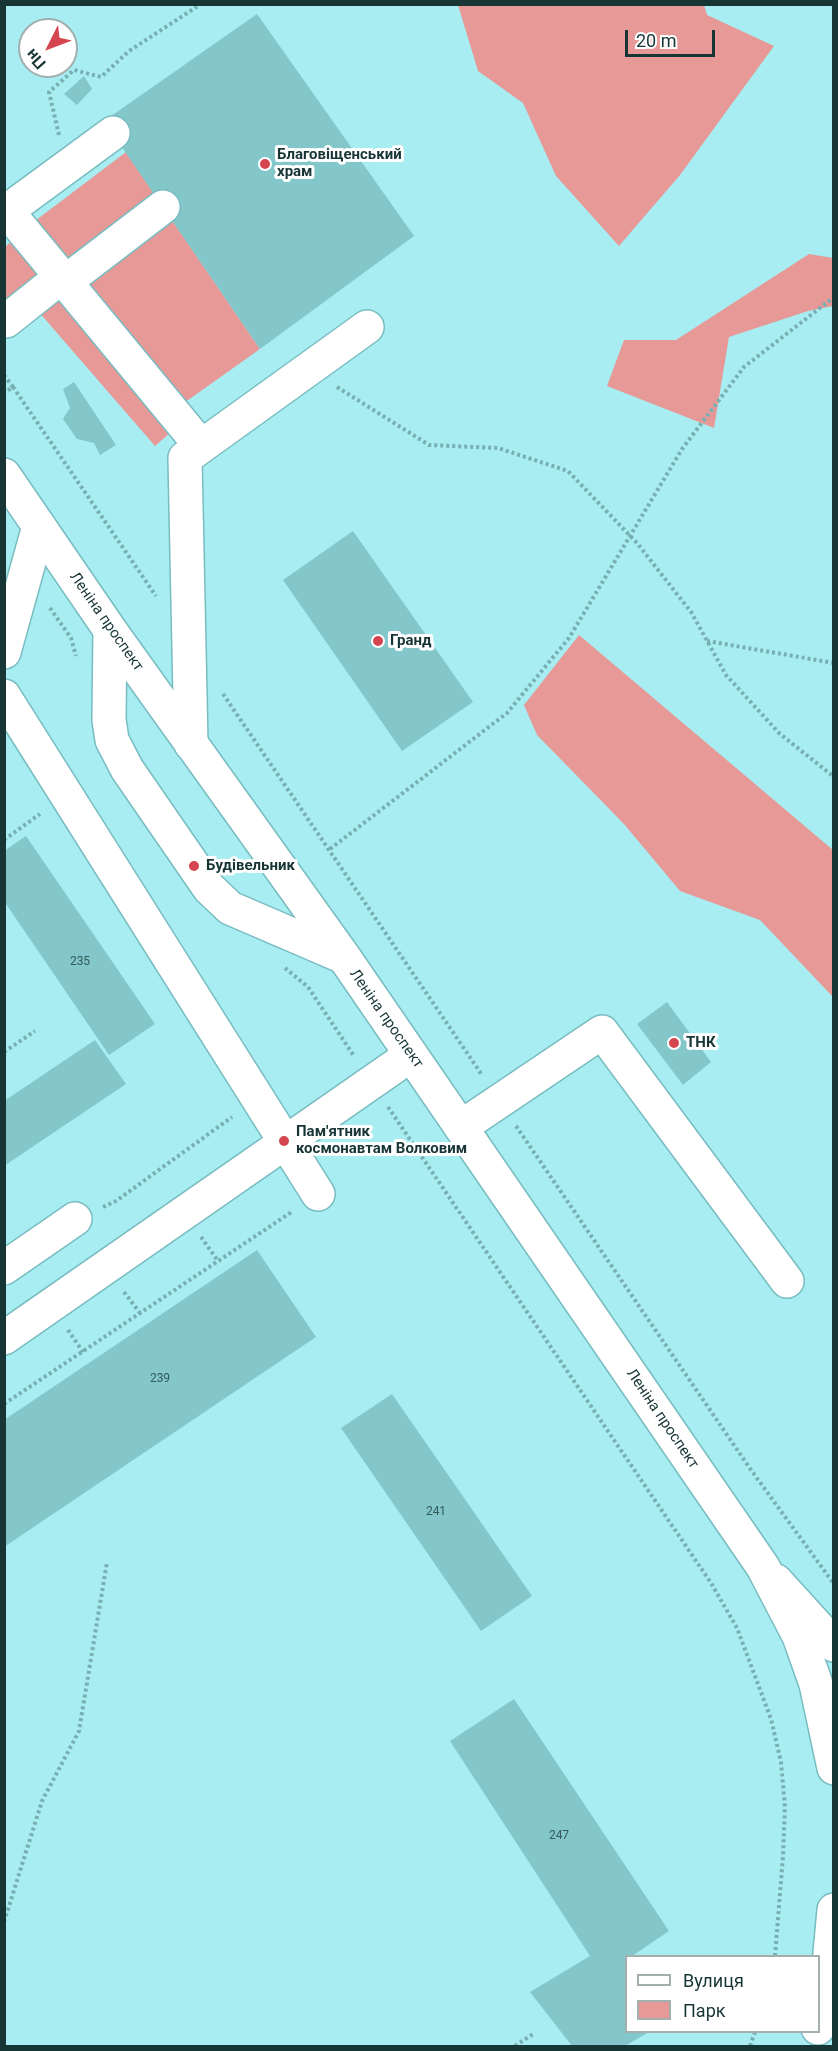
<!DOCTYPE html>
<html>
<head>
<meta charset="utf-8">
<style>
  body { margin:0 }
  #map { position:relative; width:838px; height:2051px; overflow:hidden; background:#a8edf1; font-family:Roboto,sans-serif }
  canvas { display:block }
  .frame { position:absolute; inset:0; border:6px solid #183536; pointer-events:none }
  .legend { position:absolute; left:625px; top:1955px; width:195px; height:78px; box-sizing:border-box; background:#fff; border:2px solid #a3aeaf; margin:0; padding:8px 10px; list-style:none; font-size:18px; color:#183536 }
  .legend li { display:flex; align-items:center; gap:12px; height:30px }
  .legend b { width:30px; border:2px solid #a3aeaf }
  .north { position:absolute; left:18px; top:18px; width:60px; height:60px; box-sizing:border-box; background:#fff; border:2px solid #a3aeaf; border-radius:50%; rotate:228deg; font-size:16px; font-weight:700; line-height:24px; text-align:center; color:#183536 }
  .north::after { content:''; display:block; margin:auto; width:21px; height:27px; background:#d5454f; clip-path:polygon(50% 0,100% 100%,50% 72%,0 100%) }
  .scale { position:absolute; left:625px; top:30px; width:90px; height:27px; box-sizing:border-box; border:3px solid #183536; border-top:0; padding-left:8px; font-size:18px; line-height:21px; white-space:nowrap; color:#183536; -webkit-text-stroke:4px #fff; paint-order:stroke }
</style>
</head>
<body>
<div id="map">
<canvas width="838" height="2051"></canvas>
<div class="frame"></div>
<ul class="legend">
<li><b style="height:8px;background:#fff"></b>Вулиця</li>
<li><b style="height:16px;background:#e79998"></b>Парк</li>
</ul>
<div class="north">Пн</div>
<div class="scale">20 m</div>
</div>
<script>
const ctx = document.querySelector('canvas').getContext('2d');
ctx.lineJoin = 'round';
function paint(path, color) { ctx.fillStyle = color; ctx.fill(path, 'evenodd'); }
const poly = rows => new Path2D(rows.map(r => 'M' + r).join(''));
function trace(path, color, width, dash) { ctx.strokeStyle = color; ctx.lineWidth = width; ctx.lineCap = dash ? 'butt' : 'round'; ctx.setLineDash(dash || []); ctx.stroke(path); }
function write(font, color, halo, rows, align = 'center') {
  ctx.font = font + ' Roboto,sans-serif'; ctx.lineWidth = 6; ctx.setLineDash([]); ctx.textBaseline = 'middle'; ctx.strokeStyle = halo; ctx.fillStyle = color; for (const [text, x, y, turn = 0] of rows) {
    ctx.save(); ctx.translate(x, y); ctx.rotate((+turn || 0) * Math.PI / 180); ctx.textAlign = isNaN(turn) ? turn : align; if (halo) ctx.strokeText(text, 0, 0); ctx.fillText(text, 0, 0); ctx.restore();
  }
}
const green = poly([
  [458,5,704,5,707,15,774,46,680,175,619,246,556,176,523,103,478,71],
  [126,152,160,203,67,276,27,227],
  [167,213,260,349,174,410,69,284],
  [21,232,57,274,5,311,5,247],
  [809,254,833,258,833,306,808,311,729,337,714,428,607,386,624,340,676,340],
  [60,292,171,432,155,446,38,311],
  [579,635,833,850,833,997,760,920,680,891,624,824,537,735,524,705]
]);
const building = poly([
  [257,14,414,236,260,349,104,121],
  [84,76,92,89,77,105,64,94],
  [74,382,116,445,100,455,94,443,77,439,63,419,70,408,63,389],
  [353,531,473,702,402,751,283,580],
  [26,836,155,1024,109,1055,4,901,4,851],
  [667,1002,711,1062,683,1085,637,1024],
  [95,1040,126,1084,4,1166,4,1101],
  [257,1250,316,1337,4,1547,4,1420],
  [392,1394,532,1596,481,1631,341,1428],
  [514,1699,669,1931,632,1956,626,1956,626,2032,649,2032,625,2046,572,2046,530,1992,590,1956,450,1741]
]);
const path = poly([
  [59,135,49,92,74,70,101,77,129,51,201,4],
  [4,375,13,387,4,393],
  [13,387,156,596],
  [337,387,429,445,498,448,568,471,637,543,691,612,726,675,779,733,834,777],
  [50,608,71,638,76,656],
  [707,641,834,663],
  [223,694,482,1075],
  [4,840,40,814],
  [330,849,507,713,569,638,682,449,744,367,834,297],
  [285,968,308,987,354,1056],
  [4,1052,35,1031],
  [388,1107,711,1583,737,1628,771,1719,781,1762,785,1807,783,1856,775,1956],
  [516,1126,751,1470,834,1584],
  [103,1207,116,1201,232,1117],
  [201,1237,218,1261],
  [124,1292,140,1313],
  [68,1330,83,1352],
  [4,1404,293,1211],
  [4,1922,42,1801,79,1731,107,1562],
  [515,2046,533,2034],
  [750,2046,755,2032]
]);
const minor = poly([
  [7,211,201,446],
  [4,213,113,133],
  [65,282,163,207],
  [6,321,61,277],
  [110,630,109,720,112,740,127,769,209,888,230,908,344,957],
  [4,652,39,526],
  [4,696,318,1194],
  [191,744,185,458,367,327],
  [461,1127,602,1032,787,1281],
  [4,1268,75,1219],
  [4,1338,411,1055],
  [776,1581,834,1645]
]);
const major = poly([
  [4,475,110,630,344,957,763,1567,799,1636,816,1684,834,1768],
  [818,2028,826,1996,834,1910]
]);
const markers = [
  [265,164,6,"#d5454f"],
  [378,641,6,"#d5454f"],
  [194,866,6,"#d5454f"],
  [674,1043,6,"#d5454f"],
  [284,1141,6,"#d5454f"]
];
const numberNames = [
  ["235",80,962],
  ["239",160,1379],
  ["241",436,1512],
  ["247",559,1836]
];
const poiNames = [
  ["Благовіщенський",277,155],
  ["храм",277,172],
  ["Гранд",390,641],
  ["Будівельник",206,866],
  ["ТНК",686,1043],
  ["Пам'ятник",296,1132],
  ["космонавтам Волковим",296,1149]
];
const streetNames = [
  ["Леніна проспект",106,622,55],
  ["Леніна проспект",386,1019,55],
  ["Леніна проспект",662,1419,56]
];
paint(green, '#e79998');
paint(building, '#83c7cb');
trace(minor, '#78bcc0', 36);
trace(major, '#78bcc0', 36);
trace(path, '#77afb2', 4, [3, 3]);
trace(minor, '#fff', 33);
trace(major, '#fff', 33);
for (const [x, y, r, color] of markers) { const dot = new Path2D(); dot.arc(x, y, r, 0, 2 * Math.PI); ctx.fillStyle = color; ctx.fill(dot); trace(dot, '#fff', 2); }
write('12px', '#335a5b', null, numberNames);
write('bold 15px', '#183536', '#fff', poiNames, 'left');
write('15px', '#183536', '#fff', streetNames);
</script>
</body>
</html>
